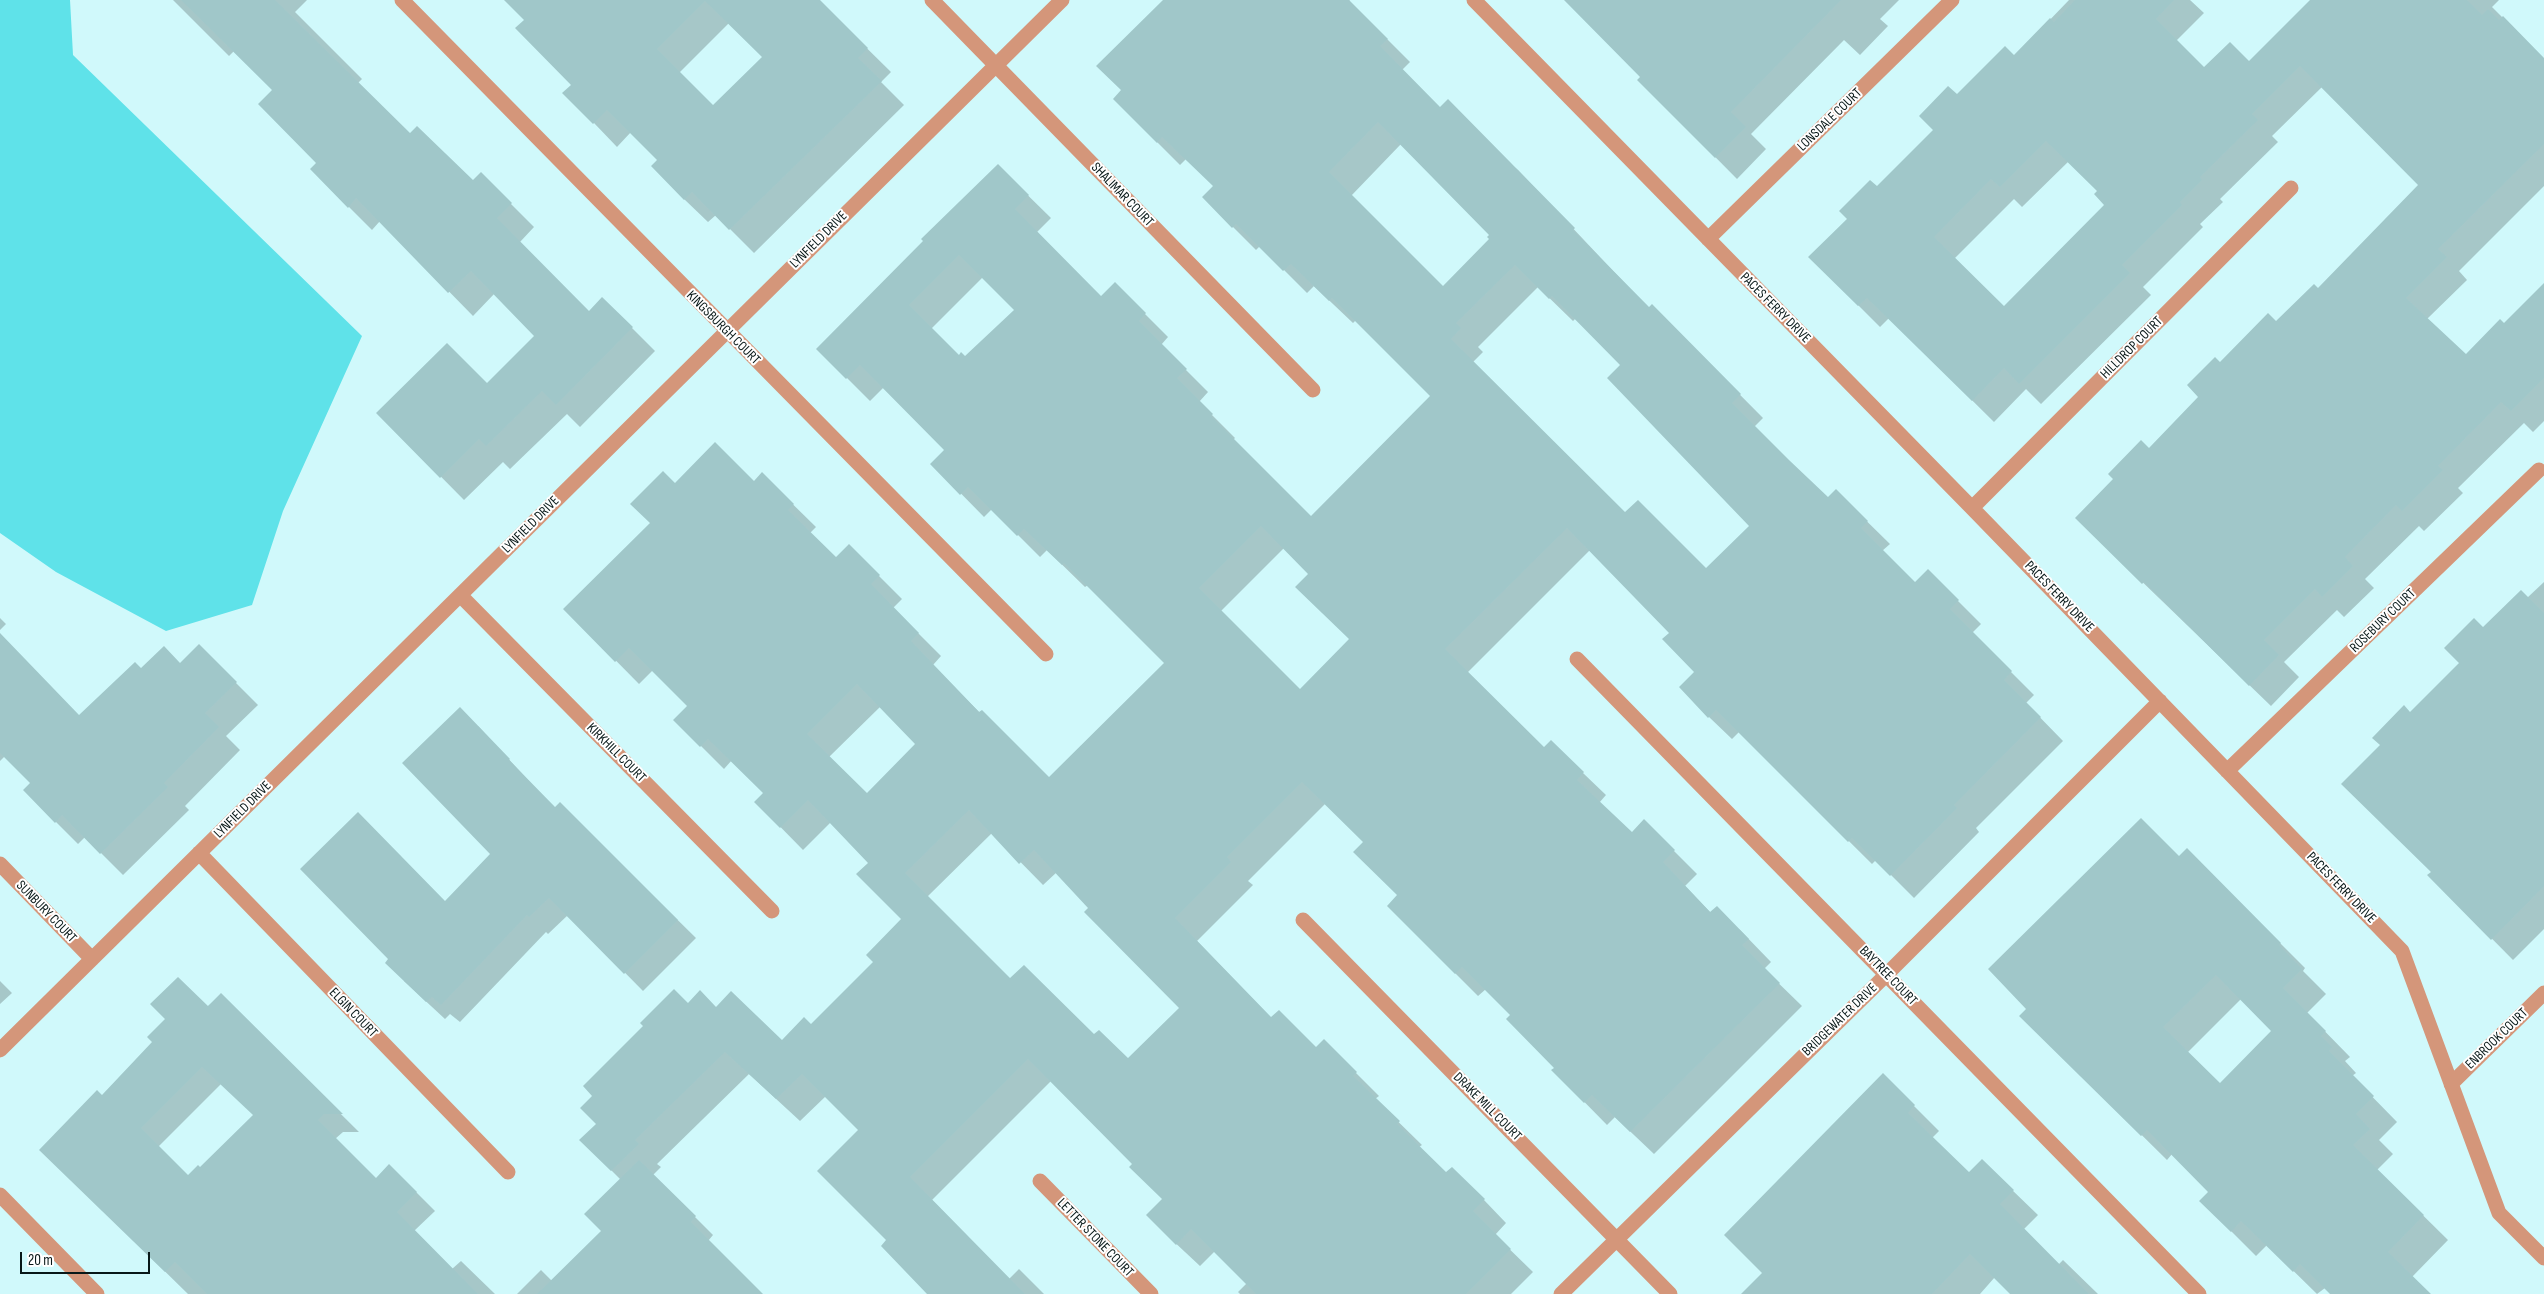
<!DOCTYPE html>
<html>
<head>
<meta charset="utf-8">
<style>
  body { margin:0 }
  #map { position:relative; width:2544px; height:1294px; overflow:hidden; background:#d0f9fb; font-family:"Sofia Sans Condensed",sans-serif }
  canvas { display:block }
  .scale { position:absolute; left:20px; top:1252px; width:130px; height:22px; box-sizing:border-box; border:2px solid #081818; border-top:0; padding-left:6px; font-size:15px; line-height:18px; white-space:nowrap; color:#081818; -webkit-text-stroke:4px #fff; paint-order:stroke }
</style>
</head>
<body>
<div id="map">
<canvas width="2544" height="1294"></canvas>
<div class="scale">20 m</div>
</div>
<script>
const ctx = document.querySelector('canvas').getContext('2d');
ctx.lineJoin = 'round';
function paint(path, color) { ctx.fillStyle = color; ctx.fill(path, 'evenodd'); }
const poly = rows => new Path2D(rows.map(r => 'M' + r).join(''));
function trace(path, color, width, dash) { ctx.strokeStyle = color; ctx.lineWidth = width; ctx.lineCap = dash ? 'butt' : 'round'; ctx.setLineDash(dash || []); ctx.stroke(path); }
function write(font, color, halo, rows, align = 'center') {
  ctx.font = font + ' "Sofia Sans Condensed",sans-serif'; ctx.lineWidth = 4; ctx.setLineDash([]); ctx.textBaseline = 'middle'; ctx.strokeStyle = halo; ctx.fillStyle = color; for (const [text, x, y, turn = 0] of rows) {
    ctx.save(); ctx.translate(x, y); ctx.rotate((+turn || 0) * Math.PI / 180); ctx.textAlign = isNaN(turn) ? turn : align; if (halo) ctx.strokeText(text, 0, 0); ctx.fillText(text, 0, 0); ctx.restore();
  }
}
const green = poly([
  [0,0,70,0,73,55,362,336,283,511,252,605,166,631,56,572,0,533]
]);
const shadow = poly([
  [173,0,307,0,295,12,362,79,358,83,410,135,473,182,481,174,534,227,520,242,589,313,632,328,655,351,580,427,567,414,510,469,503,462,464,500,378,413,487,385,536,336,495,293,473,316,380,221,372,230,311,169,318,163,273,90,234,51,229,56],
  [506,0,809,0,822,4,891,72,881,82,904,105,754,253,716,215,708,222,684,199,659,160,631,132,617,147,594,123,564,93,572,85,526,20],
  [729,23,763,57,713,107,679,73],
  [1164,0,1350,0,1349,1,1410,62,1402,70,1440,108,1518,170,1649,309,1652,306,1763,418,1754,427,1827,499,1836,491,1890,544,1882,551,1915,584,1928,571,1981,624,1972,633,2034,695,2026,703,2063,741,1976,828,1979,832,1914,898,1876,860,1872,864,1739,732,1732,739,1709,717,1696,672,1670,633,1590,550,1467,673,1544,749,1583,773,1606,795,1599,803,1632,834,1644,821,1697,874,1685,886,1711,913,1740,930,1771,962,1764,969,1802,1006,1654,1154,1615,1117,1607,1125,1553,1070,1556,1068,1512,1015,1486,989,1478,996,1388,906,1399,896,1364,842,1326,803,1248,881,1253,885,1197,941,1272,1019,1316,1049,1324,1041,1379,1096,1375,1099,1422,1145,1419,1147,1447,1174,1484,1200,1506,1223,1495,1235,1533,1272,1511,1294,1240,1294,1238,1292,1247,1283,1215,1251,1200,1266,1170,1238,1163,1199,1134,1164,1051,1081,932,1200,1009,1279,1019,1269,1044,1294,928,1294,888,1240,860,1130,826,1096,800,1121,749,1074,657,1164,661,1167,653,1175,713,1235,708,1241,761,1294,517,1294,541,1270,552,1281,602,1231,621,1180,581,1140,598,1124,688,1004,716,1008,782,1042,811,1026,874,962,903,919,870,863,831,822,803,850,756,802,765,793,732,760,724,769,675,720,689,706,653,670,639,684,565,609,651,523,675,484,754,483,762,474,816,527,810,533,836,559,849,546,902,599,893,608,941,656,933,665,980,713,1049,779,1166,663,1088,585,1085,587,1047,550,1040,557,992,509,984,517,932,464,946,450,884,387,870,401,818,349,998,166,1051,218,1037,232,1101,298,1115,284,1168,337,1161,345,1208,392,1199,402,1235,438,1233,440,1311,518,1431,396,1356,320,1353,323,1314,286,1307,293,1260,246,1256,250,1203,197,1214,186,1186,159,1180,165,1114,99,1123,90],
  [1401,144,1491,235,1491,240,1443,287,1351,196],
  [983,277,1016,310,965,358,959,357,931,329],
  [1538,287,1573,321,1576,318,1622,365,1751,526,1706,570,1625,514,1473,362,1483,352,1478,347],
  [1284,548,1310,574,1351,640,1300,691,1220,612],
  [880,707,917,744,867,795,829,757],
  [992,833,1043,885,1057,872,1180,1008,1128,1060,1010,980,927,897],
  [1566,0,1899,0,1880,19,1888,26,1860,55,1844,40,1751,134,1766,149,1737,179,1639,80,1642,77],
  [2069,0,2190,0,2204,13,2176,41,2204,69,2249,63,2312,0,2499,0,2492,7,2544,59,2544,186,2459,271,2467,280,2427,319,2466,356,2504,324,2544,284,2544,421,2533,432,2524,423,2458,488,2463,493,2424,531,2419,526,2365,579,2374,588,2344,617,2337,610,2284,662,2299,677,2271,706,2076,518,2149,449,2200,397,2220,364,2318,290,2420,185,2322,87,2272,136,2278,142,2220,199,2223,202,2200,224,2203,227,2143,287,2151,295,2041,404,2026,389,1994,422,1889,318,1880,327,1810,257,1935,130,1957,96,2014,57],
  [2069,161,2098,191,2106,205,2004,308,1954,259,2014,199,2022,207],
  [2544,582,2544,929,2513,960,2429,875,2433,872,2410,713,2461,663,2483,629,2527,598],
  [0,618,6,624,0,630],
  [0,634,80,717,141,670,181,664,199,646,258,705,226,736,240,750,185,806,189,810,123,875,85,837,78,844,56,822,32,783,5,756,0,761],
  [478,726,555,809,560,804,696,938,643,991,568,915,548,934,546,932,460,1022,450,1014,445,1019,404,981,445,903,492,854],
  [2187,850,2305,968,2303,971,2326,994,2307,1013,2350,1057,2345,1061,2356,1073,2352,1076,2397,1122,2379,1140,2393,1154,2377,1170,2448,1240,2412,1277,2429,1294,2331,1294,2325,1288,2317,1294,2267,1245,2256,1256,2201,1201,2210,1192,2172,1154,2167,1160,2021,1016],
  [2241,999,2273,1031,2220,1085,2187,1053],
  [0,981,12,993,0,1004],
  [221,995,359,1132,343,1132,335,1139,376,1179,389,1165,435,1211,414,1231,452,1269,461,1261,495,1294,188,1294,41,1150],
  [221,1084,254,1115,200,1169,188,1177,158,1147],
  [1883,1075,1939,1131,1932,1138,1969,1174,1982,1161,2038,1215,2024,1229,2058,1265,2063,1260,2098,1294,2012,1294,1995,1277,1980,1294,1769,1294,1764,1273]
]);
const building = poly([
  [181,0,275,0,410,133,417,126,473,180,481,172,512,203,497,218,589,311,602,297,633,327,556,405,542,391,486,446,479,439,440,478,376,413,447,343,487,383,534,336,471,271,448,293,356,198,348,208,310,169,316,163,258,104,272,90],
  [504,0,820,0,868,48,858,58,882,81,729,230,692,192,684,200,651,166,657,160,607,110,593,124,562,93,571,85,515,28,524,20],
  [705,1,762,57,713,105,657,49],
  [1163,0,1349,0,1388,39,1380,46,1440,107,1448,99,1575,228,1573,230,1649,307,1652,304,1741,394,1732,403,1789,460,1828,497,1836,489,1868,521,1861,528,1915,582,1928,569,1959,600,1950,609,2012,671,2004,680,2041,717,1954,805,1957,808,1890,876,1852,838,1848,842,1716,710,1708,718,1679,687,1694,672,1662,639,1669,633,1567,528,1445,649,1544,747,1551,740,1584,772,1577,780,1632,832,1644,819,1675,850,1663,862,1710,912,1717,906,1749,939,1742,945,1780,983,1630,1132,1592,1095,1584,1103,1551,1070,1554,1068,1506,1019,1510,1015,1462,967,1455,974,1387,906,1397,895,1353,852,1363,842,1302,782,1227,857,1231,862,1175,918,1271,1017,1279,1010,1316,1047,1324,1039,1357,1072,1353,1076,1400,1121,1397,1124,1446,1172,1452,1167,1485,1199,1473,1211,1511,1249,1466,1294,1256,1294,1191,1229,1176,1245,1146,1215,1162,1199,1129,1167,1132,1164,1028,1059,910,1177,1025,1294,927,1294,881,1246,886,1240,817,1171,858,1130,802,1074,776,1099,725,1052,635,1140,639,1144,611,1171,579,1140,596,1124,580,1108,592,1096,583,1086,643,1026,640,1023,674,989,688,1003,700,990,716,1007,731,991,782,1040,804,1017,811,1024,873,962,866,955,901,919,856,874,868,863,808,800,780,828,754,802,763,793,708,739,700,747,673,720,687,706,629,648,615,662,563,609,650,523,630,504,663,471,675,483,715,442,754,481,762,472,794,504,788,510,836,557,849,544,880,575,871,584,919,633,911,641,979,712,982,710,1049,777,1164,663,1064,563,1062,565,1024,529,1017,536,968,487,960,495,930,464,944,450,860,365,846,379,816,349,923,241,921,239,998,164,1029,195,1015,209,1101,296,1115,282,1146,313,1139,321,1187,369,1177,378,1213,414,1211,416,1311,516,1430,396,1332,298,1329,301,1291,264,1283,271,1236,224,1232,228,1202,197,1213,186,1162,137,1157,143,1113,99,1121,90,1096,66],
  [1378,122,1489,235,1487,237,1489,239,1443,286,1329,172],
  [959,255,1014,310,965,356,961,352,959,355,909,305],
  [1515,265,1549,299,1552,296,1620,365,1607,378,1749,526,1706,568,1638,500,1625,512,1451,339,1461,328,1456,323],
  [1261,526,1308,574,1295,587,1349,639,1300,689,1199,588],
  [857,684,915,744,867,793,807,734],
  [969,810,1019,864,1034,850,1088,908,1084,912,1179,1008,1128,1058,1099,1030,1094,1034,1024,965,1010,978,905,873],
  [1564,0,1841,0,1731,112,1746,127,1715,158,1637,80,1640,77],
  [2075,0,2174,0,2156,19,2204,67,2230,42,2249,61,2310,0,2467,0,2482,15,2488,9,2499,20,2503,16,2544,58,2544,144,2438,249,2447,257,2406,298,2466,354,2500,319,2504,323,2544,283,2544,378,2511,411,2501,402,2438,466,2443,470,2402,511,2396,505,2345,557,2353,566,2322,597,2315,589,2264,640,2279,655,2249,686,2144,582,2142,584,2075,518,2113,479,2108,474,2141,440,2149,448,2198,397,2187,385,2215,357,2220,362,2268,313,2276,321,2314,284,2318,288,2418,185,2300,66,2252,114,2258,120,2200,177,2202,180,2180,202,2182,205,2122,265,2130,273,2019,384,2004,368,1972,401,1867,298,1858,306,1808,257,1847,219,1839,211,1870,180,1877,186,1933,130,1919,116,1948,86,1957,94,2005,46,2014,55,2050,18,2054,22],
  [2046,141,2097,191,2094,194,2104,205,2004,306,1934,237,1991,179,2000,187],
  [2521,590,2544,613,2544,886,2491,940,2427,875,2431,872,2341,784,2380,745,2372,738,2404,705,2410,712,2459,663,2444,648,2474,618,2483,627],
  [0,633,79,715,135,662,141,668,164,646,180,663,199,644,237,682,205,713,219,727,164,783,168,787,100,854,62,815,55,823,23,790,30,783,0,753],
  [460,707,510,759,509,760,555,807,560,802,678,920,624,974,549,898,529,917,527,915,441,1005,432,997,426,1002,385,963,388,959,300,869,358,812,445,901,490,854,402,763],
  [2141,818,2179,856,2187,848,2281,943,2279,945,2302,969,2283,988,2326,1031,2321,1036,2332,1047,2329,1051,2374,1096,2356,1114,2370,1129,2353,1145,2424,1215,2388,1252,2431,1294,2330,1294,2300,1264,2293,1272,2241,1221,2231,1232,2199,1201,2208,1192,2147,1130,2141,1136,2019,1016,2026,1009,1988,969],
  [2216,975,2271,1031,2220,1083,2163,1027],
  [178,977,208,1006,221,993,343,1114,324,1114,318,1120,376,1178,389,1164,417,1192,397,1212,478,1294,207,1294,175,1262,165,1272,39,1150,97,1090,102,1095,152,1042,147,1037,165,1019,150,1004],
  [202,1067,253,1115,200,1167,198,1165,188,1175,141,1128],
  [1883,1073,1915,1105,1908,1113,1969,1172,1982,1159,2014,1190,2000,1204,2089,1294,2010,1294,1970,1254,1932,1294,1741,1294,1762,1273,1724,1235],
  [639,1160,696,1216,691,1222,763,1294,537,1294,601,1231,584,1214]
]);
const minor = poly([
  [402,0,1046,654],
  [932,0,1313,390],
  [1474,0,1972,508,2402,951,2499,1213,2544,1258],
  [1708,239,1952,0],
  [1972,508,2291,188],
  [460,595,772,911],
  [1577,659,2199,1294],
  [2227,771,2539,470],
  [199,853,508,1172],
  [0,864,92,959],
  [1303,920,1670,1294],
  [0,1050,1062,0],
  [2451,1084,2544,993],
  [1040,1181,1151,1294],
  [0,1195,97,1294],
  [1561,1294,1887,974,2160,701]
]);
const streetNames = [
  ["LONSDALE COURT",1830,120,-44],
  ["SHALIMAR COURT",1122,195,46],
  ["LYNFIELD DRIVE",819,240,-45],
  ["PACES FERRY DRIVE",1775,308,45],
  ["KINGSBURGH COURT",723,328,45],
  ["HILLDROP COURT",2132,348,-45],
  ["LYNFIELD DRIVE",531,525,-45],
  ["PACES FERRY DRIVE",2059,597,46],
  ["ROSEBURY COURT",2383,621,-44],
  ["KIRKHILL COURT",616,753,45],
  ["LYNFIELD DRIVE",243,810,-45],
  ["PACES FERRY DRIVE",2341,888,46],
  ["SUNBURY COURT",46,912,46],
  ["BAYTREE COURT",1888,976,46],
  ["ELGIN COURT",353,1013,46],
  ["BRIDGEWATER DRIVE",1840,1020,-44],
  ["ENBROOK COURT",2497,1039,-44],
  ["DRAKE MILL COURT",1487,1107,45],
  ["LETTER STONE COURT",1095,1238,46]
];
paint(green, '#5fe2e9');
paint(shadow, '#0003');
paint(building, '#a0c7c9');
trace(minor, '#d4967a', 15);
write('14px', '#081818', '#fff', streetNames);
</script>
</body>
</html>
